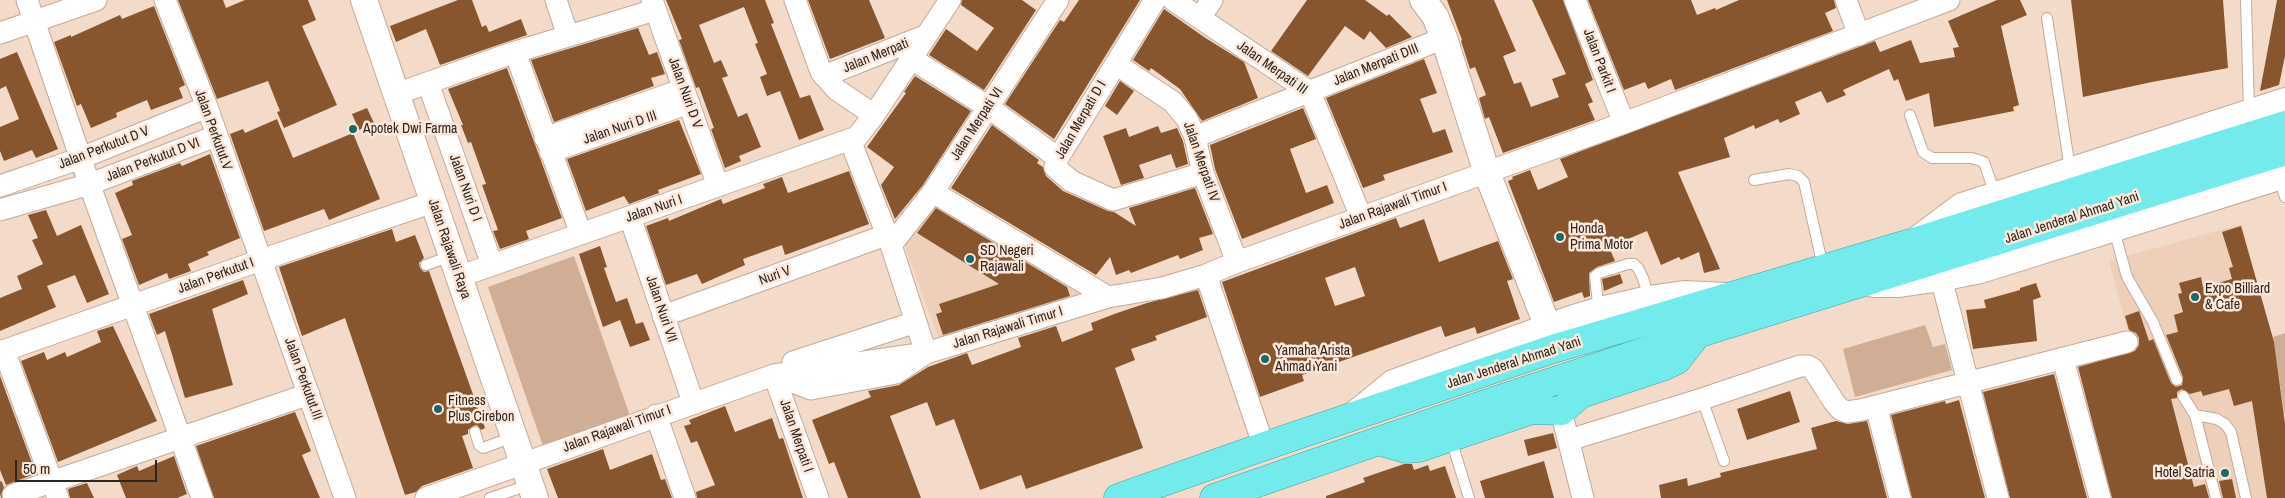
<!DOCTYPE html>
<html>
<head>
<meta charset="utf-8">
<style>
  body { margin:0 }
  #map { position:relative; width:2285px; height:498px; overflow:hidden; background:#f4dbc9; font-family:"Archivo Narrow",sans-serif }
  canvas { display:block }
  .scale { position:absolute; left:15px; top:460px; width:142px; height:22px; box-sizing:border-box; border:2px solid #2e251f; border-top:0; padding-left:6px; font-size:15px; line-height:18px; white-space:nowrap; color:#2e251f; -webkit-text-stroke:4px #fde9db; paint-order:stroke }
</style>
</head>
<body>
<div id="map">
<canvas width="2285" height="498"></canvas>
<div class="scale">50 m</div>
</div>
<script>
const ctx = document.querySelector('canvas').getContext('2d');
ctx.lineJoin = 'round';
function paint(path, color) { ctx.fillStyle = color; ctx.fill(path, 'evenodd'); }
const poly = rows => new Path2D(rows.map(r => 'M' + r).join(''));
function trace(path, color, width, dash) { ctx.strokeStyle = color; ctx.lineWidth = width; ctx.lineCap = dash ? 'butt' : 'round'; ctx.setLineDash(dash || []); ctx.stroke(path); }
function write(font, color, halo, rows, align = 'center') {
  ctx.font = font + ' "Archivo Narrow",sans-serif'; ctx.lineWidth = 5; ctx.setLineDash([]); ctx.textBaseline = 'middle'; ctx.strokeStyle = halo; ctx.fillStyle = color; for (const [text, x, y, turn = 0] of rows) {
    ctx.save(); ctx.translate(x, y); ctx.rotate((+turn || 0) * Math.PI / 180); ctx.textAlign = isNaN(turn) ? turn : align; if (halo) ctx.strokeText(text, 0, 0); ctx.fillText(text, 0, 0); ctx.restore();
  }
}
const built = poly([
  [936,199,1074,287,1082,296,939,339,905,247,905,242],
  [2242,224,2275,351,2285,418,2285,498,2173,498,2109,261]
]);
const green = poly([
  [574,256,630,416,543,446,488,287],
  [1925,325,1933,347,1945,344,1952,370,1855,397,1843,349],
  [2285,333,2285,418,2273,337]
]);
const stream = poly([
  [0,484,4,498]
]);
const building = poly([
  [178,0,223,0,226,8,245,0,308,0,316,20,302,26,337,105,284,128,277,112,280,111,268,81,217,99],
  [458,0,472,0,482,27,486,25,489,32,521,19,527,35,440,65,426,29,396,42,390,26],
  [666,0,765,0,774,23,771,24,800,98,810,95,824,130,799,140,780,91,767,96,760,77,767,74,755,44,758,43,744,7,699,25,714,63,721,60,728,76,722,78,738,117,747,113,761,147,739,156,741,161,725,168,711,129,714,128,699,87,696,88,679,40,682,39],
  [808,0,869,0,885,38,830,59],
  [962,0,1022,0,1036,10,984,90,929,55,946,29,977,51,994,28,961,5],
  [1079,0,1140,0,1054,139,1005,104,1060,20,1064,22],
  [1307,0,1365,0,1387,16,1389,14,1412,37,1386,48,1370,31,1364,40,1345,26,1308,76,1271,51],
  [1447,0,1494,0,1516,51,1503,56,1514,84,1521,82,1531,107,1559,97,1552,79,1566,74,1532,0,1563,0,1593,80,1585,84,1593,102,1588,104,1595,120,1503,153,1489,117,1485,119,1479,98,1486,95,1475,67,1470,69,1461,41,1462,40],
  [1588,0,1691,0,1697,15,1715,8,1716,10,1739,0,1834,0,1836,8,1825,13,1833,31,1675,90,1671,79,1648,89,1645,82,1624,90],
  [1997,0,2020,0,2027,15,2001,26,2019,105,2013,107,2014,111,1934,127,1929,93,1906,101,1898,79,1894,81,1889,69,1843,90,1846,95,1827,103,1821,91,1795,102,1800,114,1780,123,1778,119,1755,129,1754,125,1724,138,1730,157,1678,172,1720,269,1704,273,1699,252,1681,260,1679,257,1661,265,1647,231,1609,247,1615,261,1597,267,1589,273,1590,296,1584,298,1582,292,1554,302,1508,181,1513,179,1512,177,1530,170,1538,190,1568,177,1560,159,1875,41,1880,52,1911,40,1920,63,1955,57,1953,48,1959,47,1948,21],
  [2071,0,2223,0,2228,68,2152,82,2083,97],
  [2277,0,2285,0,2285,56,2279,85,2260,91],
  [154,6,185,85,179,88,183,98,151,110,147,100,116,113,117,117,91,128,81,104,77,106,54,42,71,35,71,37,120,15,122,19],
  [1164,9,1204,37,1244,62,1258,98,1202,121,1180,89,1151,68,1149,71,1133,60],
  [638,28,649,55,657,52,665,74,651,78,654,86,554,122,531,60],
  [17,52,58,149,36,158,32,150,4,161,0,151,0,127,19,119,6,86,0,89,0,59],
  [1424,59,1437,93,1420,99,1433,133,1445,129,1453,152,1383,175,1385,180,1363,188,1326,98],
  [507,68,562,218,526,231,529,239,500,249,493,231,498,230,482,185,486,184,471,142,468,143,461,125,463,125,448,89],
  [915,76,971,111,923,185,895,219,881,185,894,167,867,147,906,93,904,92],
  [1120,81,1134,91,1117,115,1105,106],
  [367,108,374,123,359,130,352,114],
  [1303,108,1316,139,1290,149,1306,193,1327,185,1334,203,1242,239,1215,169,1210,145],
  [277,119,293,158,353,133,380,199,329,220,324,209,264,231,230,134,243,129,245,133],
  [679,120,701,174,658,190,659,193,629,204,624,196,586,211,567,159],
  [992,125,1039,160,1037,163,1043,167,1046,176,1063,191,1108,211,1114,212,1136,226,1129,208,1195,188,1213,234,1199,238,1203,250,1180,259,1178,255,1131,273,1129,270,1116,275,1110,257,1096,275,951,188],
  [1158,126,1161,133,1177,128,1183,141,1188,164,1176,168,1171,154,1139,165,1144,178,1121,185,1103,136,1126,128,1129,137],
  [210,154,240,238,207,252,209,255,188,264,191,271,169,279,167,273,139,285,122,239,132,235,115,193,133,185,132,181,180,163,182,166],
  [849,171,869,224,785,255,782,245,743,259,745,265,702,284,697,274,666,285,646,226,668,218,669,221,721,199,723,204,765,188,763,184,782,177,788,193],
  [936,208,1067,287,1070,296,943,335,936,314,942,312,939,304,999,284,917,233],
  [46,210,57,236,81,225,109,294,87,303,75,275,47,286,56,307,0,331,0,298,22,289,17,276,43,264,32,240,38,238,28,215],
  [1396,218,1400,228,1424,219,1439,262,1498,241,1513,279,1507,281,1520,319,1477,334,1475,327,1445,337,1441,326,1302,375,1304,381,1260,397,1222,282],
  [1355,267,1365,296,1335,306,1325,278],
  [2241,226,2274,342,2285,424,2285,498,2267,498,2252,401,2234,406,2229,389,2203,396,2201,391,2190,394,2182,389,2177,392,2177,398,2171,399,2194,487,2205,484,2209,498,2112,498,2078,367,2135,351,2139,345,2139,338,2136,333,2129,330,2125,316,2139,311,2149,341,2153,339,2171,383,2176,387,2182,385,2183,377,2166,335,2178,332,2174,315,2183,312,2178,294,2182,293,2179,283,2201,277,2203,287,2232,279,2229,268,2233,267,2222,232],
  [392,229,396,242,415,235,424,258,419,263,420,268,424,272,429,271,485,428,481,430,477,425,473,426,468,430,468,434,462,436,473,468,422,486,416,492,405,495,345,318,302,336,279,267],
  [600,246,607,267,604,268,616,302,627,298,636,324,643,322,650,340,630,347,620,320,603,327,579,254],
  [1620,274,1623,283,1604,291,1602,279],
  [243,280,248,294,212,309,233,385,185,398,165,331,157,335,149,314],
  [2036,283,2041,297,2033,300,2037,341,1973,349,1966,310,1986,308,1984,300,2020,290,2020,288],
  [1198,290,1207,317,1155,336,1157,340,1131,349,1135,360,1115,368,1143,448,1026,489,1021,475,980,490,954,419,936,426,927,402,890,416,921,498,848,498,834,462,829,464,812,420,871,397,868,391,899,385,928,367,967,353,972,365,1021,347,1018,338,1056,326,1062,342,1093,330,1091,323,1117,313,1147,303],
  [113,326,157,421,58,462,21,361,44,352,47,360,65,352,67,357,101,342,97,331],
  [2054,374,2087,498,2010,498,1983,392],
  [0,376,35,471,31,473,32,475,6,485,0,470],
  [1790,391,1800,422,1747,440,1737,409],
  [1959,400,1985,498,1912,498,1891,415,1945,401,1946,404],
  [725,406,735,432,772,418,779,439,783,438,803,498,697,498,696,492,715,485,697,441,691,443,684,426,691,424,689,420],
  [295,412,311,451,302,455,320,498,214,498,196,446],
  [1836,421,1848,424,1867,421,1887,498,1661,498,1659,485,1687,478,1688,486,1721,477,1720,473,1817,449,1811,428],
  [1553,433,1557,448,1528,456,1524,440],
  [603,449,610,470,652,454,661,480,665,479,672,498,558,498,547,469],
  [174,456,187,494,177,498,126,498,117,475,137,466,139,471],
  [1544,461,1554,498,1485,498,1480,481],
  [1404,464,1412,464,1414,470,1428,465,1430,471,1445,466,1456,498,1326,498,1326,496,1365,482,1363,478],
  [2232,479,2236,498,2223,498,2219,481],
  [87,483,94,498,70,498,68,489]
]);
const service = poly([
  [2246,0,2249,111],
  [2047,18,2070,169],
  [1910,115,1923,152,1932,158,1972,158,1984,162,1995,194],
  [2279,178,2285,197],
  [1754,180,1789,174,1798,176,1804,182,1823,267],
  [2114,230,2127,277,2153,322,2177,380],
  [426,265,451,256],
  [1601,309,1598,303,1595,276,1599,273,1628,264,1634,264,1638,268,1643,278,1649,298],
  [2183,396,2195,415,2216,498],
  [1702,399,1724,461],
  [2195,415,2217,419,2225,424,2231,432,2246,498],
  [475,432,479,445,483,448,513,437],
  [1451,439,1469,498],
  [490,498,529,485]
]);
const minor = poly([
  [27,0,89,183,202,498],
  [165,0,207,107,345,498],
  [556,0,568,36],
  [652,0,718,186],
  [795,0,821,72,837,90,874,115],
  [1155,0,1058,158,1055,167,1071,181,1113,200,1203,173],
  [1173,0,1310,92,1361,217],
  [1575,0,1624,123],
  [1846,0,1859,35],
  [1200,18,1212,0],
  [0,33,96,0],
  [515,52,581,234],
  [912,59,988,107,1058,158],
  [1116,64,1173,102,1187,119,1195,137,1203,173,1237,262],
  [824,76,927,35],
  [428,83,492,265],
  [396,94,515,52,655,10],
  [1195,137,1444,38],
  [545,138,684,89],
  [550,152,689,103],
  [0,186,81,158,207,107],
  [933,192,1108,297],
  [0,210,90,184,216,136],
  [630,217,693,402],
  [891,245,933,192,1058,0],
  [1206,275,1264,447],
  [458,277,857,137,874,115,950,0],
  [1941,278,1998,498],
  [663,316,886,235],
  [4,350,58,498],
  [0,352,261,260,433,202],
  [2063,359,2100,498],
  [793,362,916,322],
  [774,375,818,498],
  [775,375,811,389,896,373,926,353,891,245,850,140],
  [1876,406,1900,498],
  [1561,411,1583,498],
  [656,415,685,498],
  [1569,440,1702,399,1800,366,1808,366,1813,369,1834,402,1840,409,1847,412,1861,410,2127,342],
  [13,495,309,394],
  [426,498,774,375,926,353,1108,297,1162,288,1206,275,1237,262,1624,123,1949,0]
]);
const tertiary = poly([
  [364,0,535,498],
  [1423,0,1435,16,1444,38,1487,173,1548,327],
  [1918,239,1962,206,2285,101],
  [1874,284,1899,284,1941,278,1980,270,2285,175],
  [1355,414,1393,383,1571,319,1601,310,1649,299,1684,294,1726,296]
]);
const trunk = poly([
  [1382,442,1406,449,1419,448,1532,410,1561,411,1581,394,1662,367,1677,360,1695,337],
  [1118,498,1268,445,1553,349,1914,242,2285,125],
  [1214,498,1491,402,1697,334,2285,151]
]);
const markers = [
  [353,129,5,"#1b6869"],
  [1560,237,5,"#1b6869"],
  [970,259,5,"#1b6869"],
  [2195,297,5,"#1b6869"],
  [1265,359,5,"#1b6869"],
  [438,409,5,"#1b6869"],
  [2225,473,5,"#1b6869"]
];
const streetNames = [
  ["Jalan Merpati",876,56,-22],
  ["Jalan Parkit I",1599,61,69],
  ["Jalan Merpati DIII",1376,65,-22],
  ["Jalan Merpati III",1272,68,35],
  ["Jalan Nuri D V",685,93,70],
  ["Jalan Merpati D I",1081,120,-60],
  ["Jalan Merpati VI",977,124,-57],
  ["Jalan Nuri D III",620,128,-19],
  ["Jalan Perkutut.V",213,130,70],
  ["Jalan Perkutut D V",104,148,-21],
  ["Jalan Perkutut D VI",153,160,-21],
  ["Jalan Merpati IV",1201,162,71],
  ["Jalan Nuri D I",465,188,70],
  ["Jalan Rajawali Timur I",1393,206,-20],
  ["Jalan Nuri I",654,209,-19],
  ["Jalan Jenderal Ahmad Yani",2072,218,-18],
  ["Jalan Rajawali Raya",449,249,71],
  ["Jalan Perkutut I",216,276,-20],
  ["Nuri V",775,276,-20],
  ["Jalan Nuri VII",661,309,71],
  ["Jalan Rajawali Timur I",1008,328,-17],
  ["Jalan Jenderal Ahmad Yani",1514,363,-18],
  ["Jalan Perkutut.III",303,379,70],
  ["Jalan Rajawali Timur I",617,429,-20],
  ["Jalan Merpati I",796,436,71]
];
const poiNames = [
  ["Apotek Dwi Farma",363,129],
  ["Honda",1570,229],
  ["Prima Motor",1570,245],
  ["SD Negeri",980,251],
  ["Rajawali",980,267],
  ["Expo Billiard",2205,289],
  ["& Cafe",2205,305],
  ["Yamaha Arista",1275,351],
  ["Ahmad Yani",1275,367],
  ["Fitness",448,401],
  ["Plus Cirebon",448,417],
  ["Hotel Satria",2215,473,"right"]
];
paint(built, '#eecfb9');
paint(green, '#d0ae95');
trace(stream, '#886143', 5.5);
paint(building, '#87562e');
trace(service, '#c2aa99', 12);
trace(minor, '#c2aa99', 23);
trace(tertiary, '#c2aa99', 28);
trace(trunk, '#44a2a0', 29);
trace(service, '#fff', 10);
trace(minor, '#fff', 21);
trace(tertiary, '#fff', 26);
trace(trunk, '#73eaeb', 28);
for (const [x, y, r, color] of markers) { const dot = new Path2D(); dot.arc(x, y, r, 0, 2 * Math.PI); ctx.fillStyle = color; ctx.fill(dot); trace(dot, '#fde9db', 2); }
write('14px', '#2e251f', '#fde9db', streetNames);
write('14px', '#2e251f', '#fde9db', poiNames, 'left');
</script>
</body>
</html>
